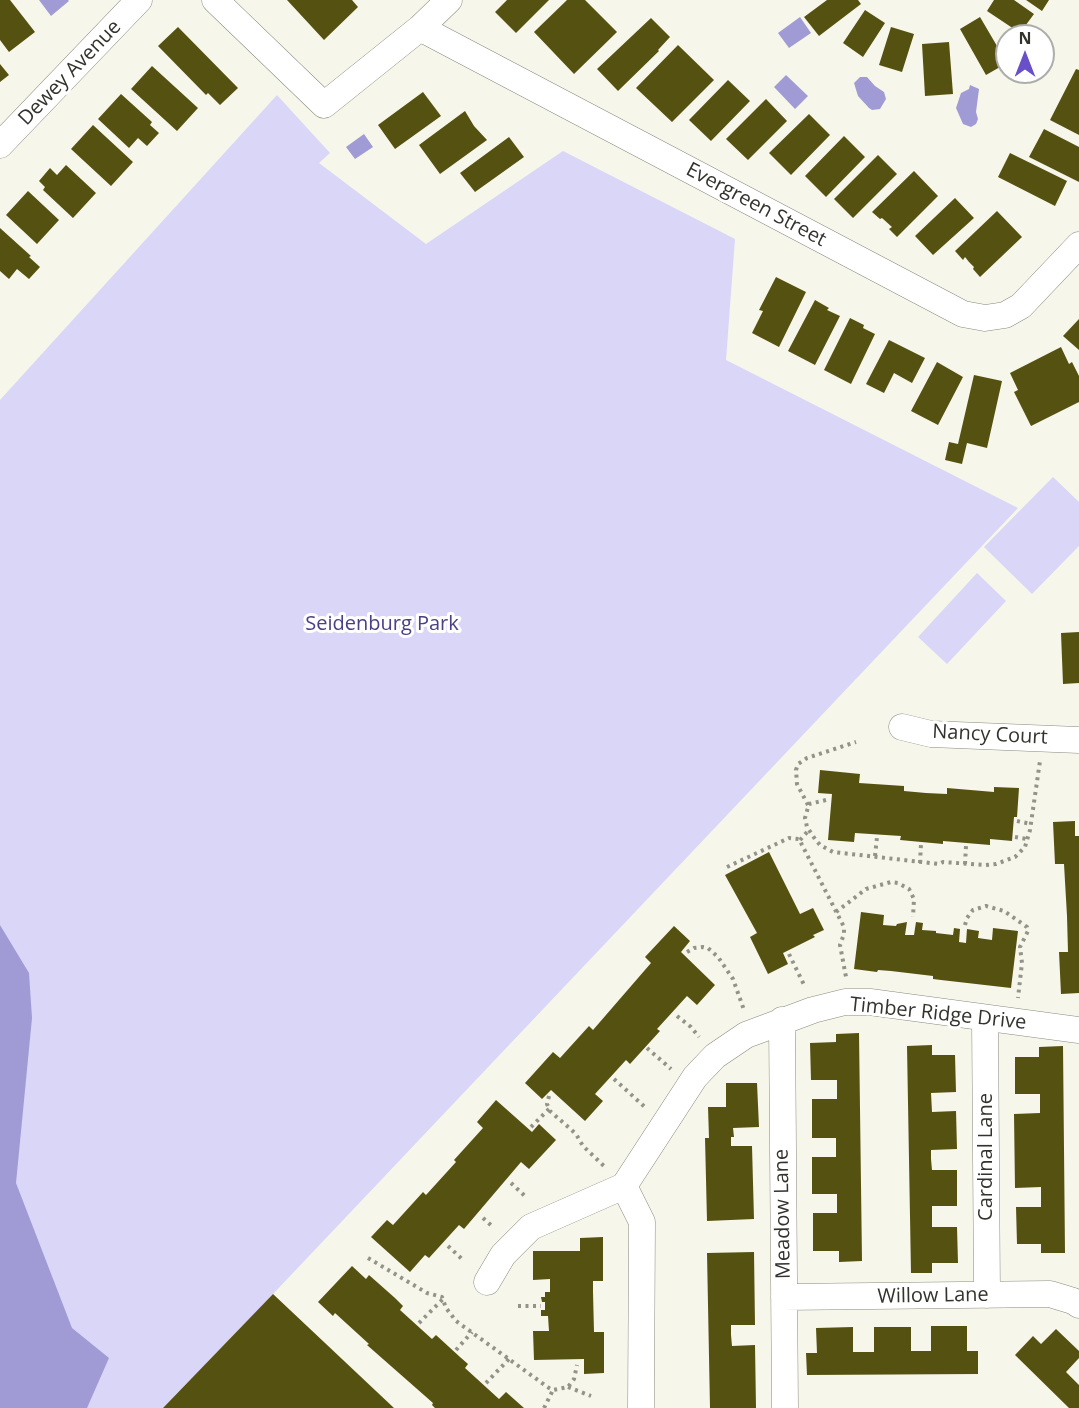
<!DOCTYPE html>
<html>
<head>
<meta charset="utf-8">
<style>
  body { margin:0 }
  #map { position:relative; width:1079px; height:1408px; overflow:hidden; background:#f6f6ea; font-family:"Open Sans",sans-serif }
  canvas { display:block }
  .north { position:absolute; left:995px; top:24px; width:60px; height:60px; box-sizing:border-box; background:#fff; border:2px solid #adadab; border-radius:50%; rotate:0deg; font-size:16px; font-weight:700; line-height:24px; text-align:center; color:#33332e }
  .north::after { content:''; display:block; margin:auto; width:21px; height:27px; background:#694fc8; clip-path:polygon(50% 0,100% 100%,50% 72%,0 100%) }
</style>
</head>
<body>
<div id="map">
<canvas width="1079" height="1408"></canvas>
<div class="north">N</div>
</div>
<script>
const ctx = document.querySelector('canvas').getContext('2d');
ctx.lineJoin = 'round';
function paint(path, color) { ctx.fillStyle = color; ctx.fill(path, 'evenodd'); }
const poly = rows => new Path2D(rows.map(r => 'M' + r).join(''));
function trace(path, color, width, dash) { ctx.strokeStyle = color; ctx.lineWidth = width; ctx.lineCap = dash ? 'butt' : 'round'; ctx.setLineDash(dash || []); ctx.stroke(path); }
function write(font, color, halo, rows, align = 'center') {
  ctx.font = font + ' "Open Sans",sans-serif'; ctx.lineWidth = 6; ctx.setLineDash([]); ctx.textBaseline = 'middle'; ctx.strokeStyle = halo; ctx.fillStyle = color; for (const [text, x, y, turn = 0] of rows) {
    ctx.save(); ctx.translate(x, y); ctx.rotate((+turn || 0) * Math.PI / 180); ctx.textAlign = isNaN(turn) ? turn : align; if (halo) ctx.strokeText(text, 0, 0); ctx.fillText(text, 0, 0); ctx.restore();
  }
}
const green = poly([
  [277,95,330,153,319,163,426,244,563,151,735,239,726,360,1018,508,273,1294,163,1408,0,1408,0,400],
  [1053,477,1079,502,1079,546,1032,594,984,547],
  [977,573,1006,601,947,664,918,637]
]);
const water = poly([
  [39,0,68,0,69,1,51,16],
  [800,17,811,33,789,48,778,33],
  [786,75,808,96,795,109,774,87],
  [860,77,867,77,875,86,884,92,886,99,880,109,872,110,869,108,858,96,854,83],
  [970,85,979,89,976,112,978,119,976,124,971,127,963,124,956,108,961,93,969,89],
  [364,134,373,147,355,159,346,147],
  [0,925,29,973,32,1018,16,1183,72,1328,109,1358,87,1408,0,1408]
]);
const building = poly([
  [0,0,10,0,35,32,9,52,0,40],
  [287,0,352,0,358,7,324,40],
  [507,0,549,0,516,33,495,12],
  [567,0,585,0,617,32,574,74,534,32],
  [827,0,858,0,861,4,819,36,804,17],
  [994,0,1014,0,1034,14,1020,33,987,11],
  [1026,0,1049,0,1042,11],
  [865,10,885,23,863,57,843,43],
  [980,17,1007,63,986,75,960,29],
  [651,18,670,37,658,50,659,51,618,91,597,69],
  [178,27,238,88,220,105,208,93,206,95,158,46],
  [891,27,914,34,902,72,879,65],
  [949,42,953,94,925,96,922,44],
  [678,45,714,80,672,122,636,88],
  [0,64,9,75,0,82],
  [152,66,198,108,177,131,131,89],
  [1076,69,1079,70,1079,135,1050,120],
  [728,80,750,101,711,141,689,120],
  [423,92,441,116,395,149,378,125],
  [121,94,152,122,150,125,159,133,147,146,138,138,129,148,98,119],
  [766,99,787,121,748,160,726,139],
  [465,111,474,126,487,140,440,174,419,145],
  [809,114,830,135,791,175,769,153],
  [93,125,133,162,111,186,71,149],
  [1044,129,1079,147,1079,182,1029,157],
  [844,136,865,157,826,197,805,176],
  [509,137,524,157,475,192,460,173],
  [1010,153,1067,181,1055,206,998,177],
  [878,155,897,174,853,218,834,199],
  [66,165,96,193,73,218,43,190,45,187,39,181,50,168,57,175],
  [914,171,938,196,897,237,889,229,892,227,882,218,880,219,872,212],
  [28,191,59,220,37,244,6,215],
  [955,198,974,218,933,255,915,236],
  [997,211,1022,237,980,277,973,269,974,267,969,262,965,257,963,260,955,251],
  [0,228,31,256,29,257,40,267,29,279,17,269,9,279,0,271],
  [776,277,806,292,779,347,752,333,763,311,759,310],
  [815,300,829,308,827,310,840,316,815,365,788,351],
  [850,318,864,325,863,328,875,334,851,384,824,370],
  [1079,319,1079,350,1063,336],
  [889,340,925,358,912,383,894,373,884,393,866,384],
  [1061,347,1069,364,1072,362,1079,376,1079,402,1031,426,1014,392,1018,390,1010,373],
  [937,362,963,377,938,425,911,411],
  [974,375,1002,381,987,448,967,443,962,464,945,460,949,442,958,444],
  [1079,632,1079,683,1063,684,1061,633],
  [820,770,860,774,859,783,904,786,904,791,926,793,947,794,947,788,994,792,994,787,1019,788,1017,817,1014,817,1012,841,990,839,990,845,943,841,943,844,900,840,901,836,855,833,854,842,828,840,832,794,818,793],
  [1075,821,1075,836,1079,836,1079,993,1061,994,1059,952,1068,952,1067,916,1064,864,1055,864,1053,822],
  [769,852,800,914,813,908,824,930,813,935,815,937,783,953,788,964,768,974,750,937,757,933,725,875],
  [861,912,884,915,883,925,896,926,897,924,907,922,905,935,914,935,916,922,923,923,922,930,936,931,936,933,953,935,954,928,960,929,959,942,966,943,967,929,979,931,978,938,992,940,993,928,1018,931,1011,988,941,980,933,979,933,976,891,971,878,970,877,972,854,969],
  [674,926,690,941,681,952,715,985,697,1005,687,996,657,1029,660,1031,630,1064,626,1060,595,1094,603,1101,585,1121,551,1090,542,1099,525,1083,553,1052,560,1058,589,1026,593,1030,651,963,645,957],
  [859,1033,862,1261,839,1262,839,1251,813,1251,813,1213,837,1213,837,1194,812,1194,812,1157,836,1157,836,1138,812,1138,812,1099,837,1099,837,1080,811,1080,810,1043,836,1042,836,1034],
  [932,1045,932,1055,955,1055,956,1092,931,1093,932,1112,956,1111,957,1149,931,1150,931,1159,932,1170,957,1170,957,1206,932,1206,932,1227,957,1227,958,1263,932,1263,932,1273,911,1273,907,1046],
  [1063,1046,1065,1253,1041,1253,1041,1244,1017,1244,1016,1207,1041,1207,1041,1187,1015,1188,1014,1114,1040,1113,1040,1094,1015,1094,1015,1057,1039,1057,1039,1047],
  [726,1083,757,1083,759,1127,733,1128,734,1137,731,1137,731,1146,752,1146,754,1219,707,1221,705,1138,709,1138,708,1107,726,1107],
  [496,1100,532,1132,539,1124,556,1140,529,1169,521,1162,464,1229,459,1225,429,1258,425,1255,410,1272,371,1237,387,1220,393,1225,423,1192,426,1195,456,1162,454,1160,483,1128,477,1122],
  [603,1237,603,1281,593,1281,593,1292,594,1332,604,1332,604,1373,584,1374,584,1359,534,1360,533,1331,549,1331,548,1316,541,1316,541,1310,545,1310,545,1302,542,1302,541,1297,545,1297,545,1292,550,1292,550,1279,533,1280,533,1251,580,1251,580,1238],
  [754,1252,755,1325,731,1325,731,1335,732,1346,755,1345,756,1408,710,1408,707,1253],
  [352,1266,366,1279,369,1275,395,1298,403,1306,400,1310,432,1339,436,1335,460,1357,468,1364,465,1368,499,1399,506,1392,524,1408,435,1408,432,1405,433,1403,367,1345,369,1344,335,1313,333,1316,318,1302],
  [273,1294,394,1408,163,1408],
  [931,1326,967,1326,967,1351,978,1351,978,1374,807,1375,806,1353,817,1353,816,1328,853,1327,853,1352,874,1352,874,1327,911,1327,911,1351,931,1351],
  [1056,1329,1079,1351,1079,1358,1066,1372,1079,1385,1079,1408,1069,1408,1015,1355,1033,1336,1041,1344]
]);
const path = poly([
  [826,800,809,804,805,818,807,827,815,839,820,845,833,852,939,864,943,862,986,865,996,864,1015,857,1025,847,1030,830,1040,761],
  [808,805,797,784,796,770,798,764,807,758,856,742],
  [1017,821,1031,824],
  [1015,837,1027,839],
  [800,840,809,830],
  [875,856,877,837],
  [920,863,921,844],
  [965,864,966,846],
  [727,867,789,838,799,839,844,927,844,934,840,945,846,977],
  [836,912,866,889,891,882,898,883,909,889,914,899,913,917],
  [965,925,967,918,973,910,986,906,1004,911,1027,927,1028,931,1020,947,1022,963,1018,998],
  [687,952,694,948,703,947,708,948,718,957,733,979,744,1010],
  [789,954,805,987],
  [677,1016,691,1027,699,1037],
  [647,1048,671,1069],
  [614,1079,646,1108],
  [549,1096,547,1104,550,1111,576,1134,583,1146,605,1167],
  [531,1127,549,1109],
  [511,1183,527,1198],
  [483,1218,494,1228],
  [448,1246,462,1259],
  [368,1258,427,1293,442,1297,446,1308,456,1321,549,1388,553,1390,568,1387,574,1379,577,1365],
  [518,1306,541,1306],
  [419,1323,443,1299],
  [456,1350,472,1332],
  [486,1383,509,1359],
  [568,1387,591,1396],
  [544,1408,553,1390]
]);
const street = poly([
  [215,0,324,105,420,28,449,0],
  [420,28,963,314,985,318,1005,315,1021,306,1079,245],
  [0,145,139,0],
  [902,727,931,734,1079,740],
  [985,1018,987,1295],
  [782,1020,785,1408],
  [624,1186,642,1222,641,1408],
  [487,1282,503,1255,531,1227,624,1186,695,1077,715,1056,746,1035,813,1010,845,1002,870,1002,1079,1030],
  [784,1297,1050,1294,1073,1301,1079,1305]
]);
const streetNames = [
  ["Dewey Avenue",70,73,-46],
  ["Evergreen Street",756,205,28],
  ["Nancy Court",990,735,3],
  ["Timber Ridge Drive",938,1014,6],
  ["Cardinal Lane",986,1157,-90],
  ["Meadow Lane",783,1214,-91],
  ["Willow Lane",933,1296,-1]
];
const parkNames = [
  ["Seidenburg Park",382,624]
];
paint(green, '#d9d6f8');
paint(water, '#a09bd4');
paint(building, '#555211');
trace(street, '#8a8a80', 27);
trace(path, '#93938a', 4, [3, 4.5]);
trace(street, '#fff', 26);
write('20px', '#33332e', '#fff', streetNames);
write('20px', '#4b4085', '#fff', parkNames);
</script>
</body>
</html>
